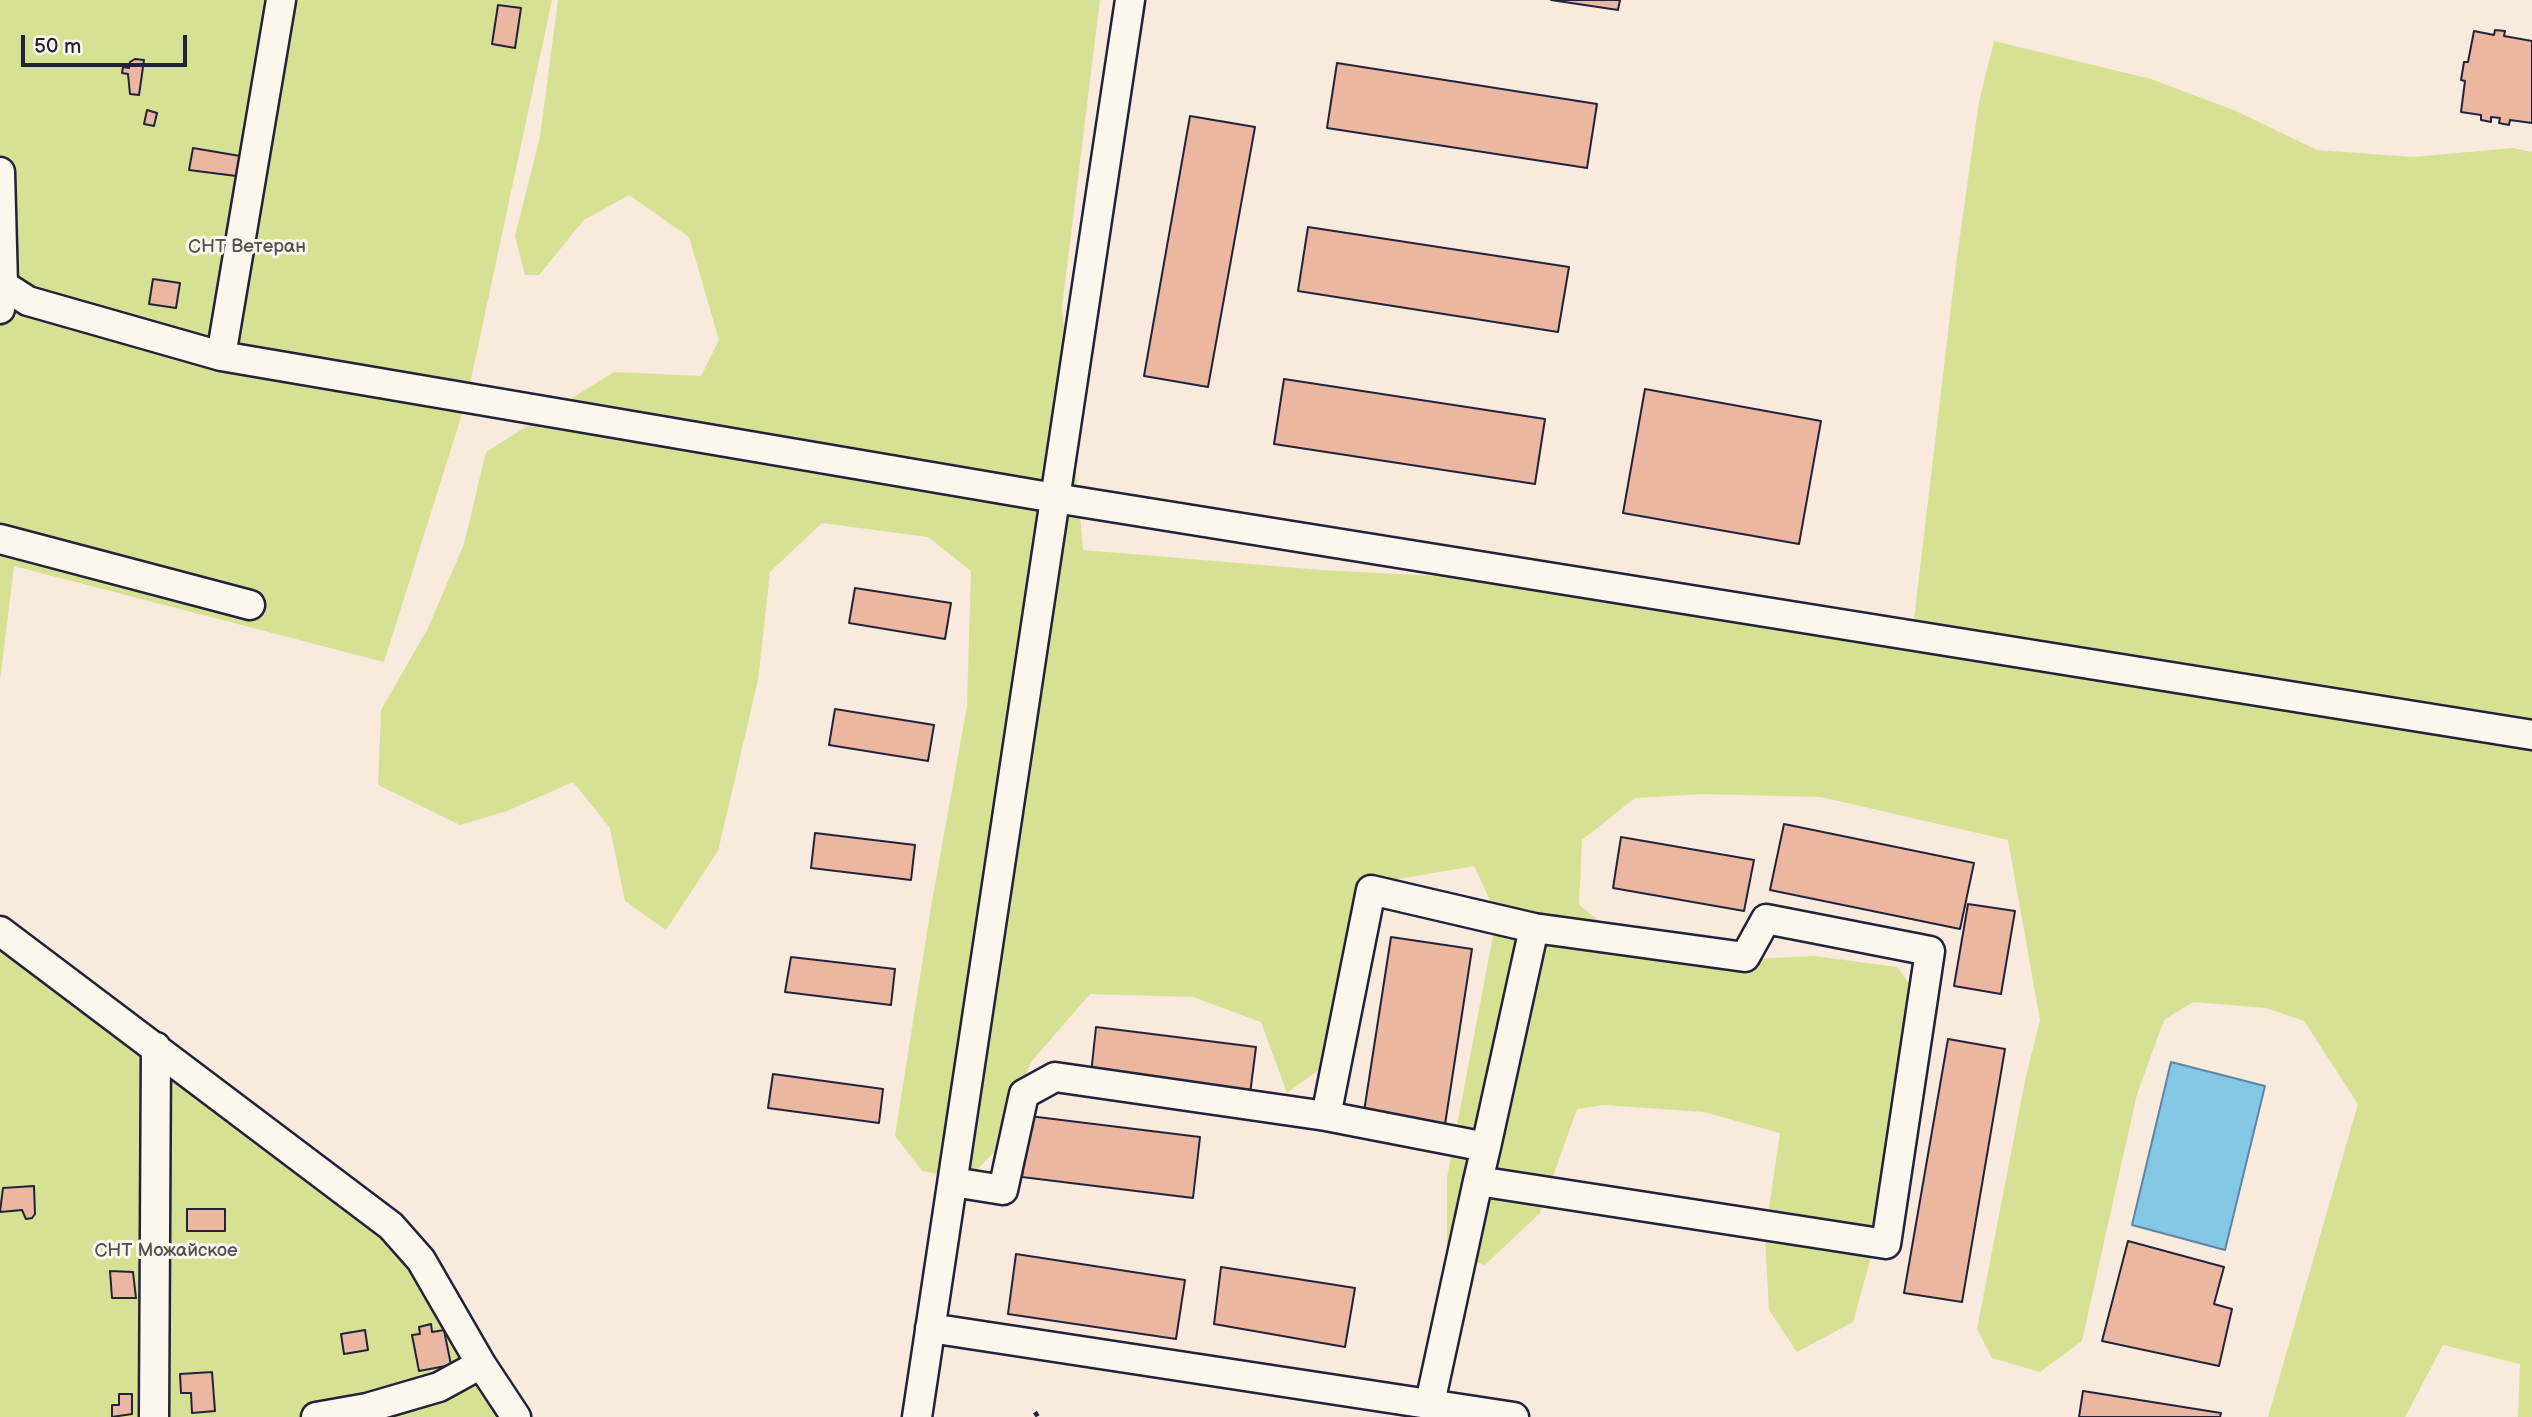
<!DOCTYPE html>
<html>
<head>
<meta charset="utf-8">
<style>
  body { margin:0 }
  #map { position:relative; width:2532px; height:1417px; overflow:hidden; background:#f8eadd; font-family:"Balsamiq Sans",sans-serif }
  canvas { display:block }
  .scale { position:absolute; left:21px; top:35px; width:166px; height:32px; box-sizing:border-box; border:4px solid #22223b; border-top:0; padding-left:9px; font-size:21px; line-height:24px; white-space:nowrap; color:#22223b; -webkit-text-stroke:5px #fbf7ec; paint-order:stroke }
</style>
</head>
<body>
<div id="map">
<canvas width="2532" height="1417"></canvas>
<div class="scale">50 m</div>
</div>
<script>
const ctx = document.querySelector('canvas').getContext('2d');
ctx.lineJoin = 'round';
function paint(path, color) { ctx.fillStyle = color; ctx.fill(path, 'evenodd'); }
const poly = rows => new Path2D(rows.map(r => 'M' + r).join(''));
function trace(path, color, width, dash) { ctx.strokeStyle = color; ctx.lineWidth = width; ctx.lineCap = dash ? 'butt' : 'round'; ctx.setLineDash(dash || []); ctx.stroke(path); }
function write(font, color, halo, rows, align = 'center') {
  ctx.font = font + ' "Balsamiq Sans",sans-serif'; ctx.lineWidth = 6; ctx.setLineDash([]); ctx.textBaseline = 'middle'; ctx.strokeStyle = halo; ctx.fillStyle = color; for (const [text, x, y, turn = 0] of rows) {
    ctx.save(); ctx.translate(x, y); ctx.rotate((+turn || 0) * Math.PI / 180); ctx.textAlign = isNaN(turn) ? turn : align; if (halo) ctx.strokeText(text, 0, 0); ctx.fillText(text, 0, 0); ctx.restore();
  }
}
const green = poly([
  [0,0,552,0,467,398,384,662,14,566,0,681],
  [558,0,1100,0,1062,307,1083,550,1321,570,1532,581,1912,636,1957,257,1979,102,1994,41,2151,79,2236,111,2317,150,2413,157,2513,148,2532,152,2532,1417,2518,1417,2520,1364,2443,1345,2405,1417,2268,1417,2358,1104,2304,1021,2266,1008,2193,1002,2164,1020,2137,1094,2082,1341,2040,1372,1992,1358,1977,1329,2025,1081,2040,1020,2008,840,1821,797,1703,794,1635,798,1582,840,1579,905,1627,942,1716,961,1814,956,1897,967,1920,998,1882,1217,1853,1322,1797,1352,1769,1310,1765,1236,1780,1133,1704,1112,1604,1105,1577,1109,1540,1213,1485,1265,1447,1251,1447,1178,1497,915,1474,866,1393,880,1375,906,1352,1005,1320,1069,1287,1093,1261,1022,1193,997,1090,994,1031,1062,995,1151,967,1180,922,1171,895,1136,931,907,967,706,971,571,928,537,822,523,770,572,758,680,718,851,666,930,625,901,610,828,573,782,507,811,460,825,378,785,381,710,428,628,464,544,486,452,614,372,701,376,719,340,689,237,629,195,584,220,539,275,525,275,515,236,540,137],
  [0,919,403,1222,534,1417,0,1417]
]);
const water = poly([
  [2171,1062,2265,1086,2225,1250,2132,1225,2171,1062]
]);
const building = poly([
  [1551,0,1620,0,1618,10,1551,0],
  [498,5,521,8,515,48,492,44,498,5],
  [2495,30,2505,31,2504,36,2532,41,2532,123,2510,120,2509,125,2499,123,2500,118,2491,117,2491,122,2481,120,2481,115,2461,112,2465,81,2461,80,2464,62,2468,62,2474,31,2494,35,2495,30],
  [135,59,144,60,139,95,130,94,128,74,122,73,123,67,129,68,130,62,135,59],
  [1337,63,1597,104,1587,168,1327,128,1337,63],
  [147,110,157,113,154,126,144,124,147,110],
  [1190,116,1255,127,1208,387,1144,376,1190,116],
  [193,148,246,157,244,177,189,170,193,148],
  [1308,227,1569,267,1558,332,1298,291,1308,227],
  [153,279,180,283,176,308,149,304,153,279],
  [1284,379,1545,419,1535,484,1274,444,1284,379],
  [1645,389,1821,421,1799,544,1623,513,1645,389],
  [855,588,951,603,945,639,849,623,855,588],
  [835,709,934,725,928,761,829,745,835,709],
  [1784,824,1974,863,1960,929,1770,890,1784,824],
  [815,833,915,845,911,880,811,868,815,833],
  [1621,837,1754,860,1744,911,1613,888,1621,837],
  [1968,904,2015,911,2001,994,1954,986,1968,904],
  [1391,937,1472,949,1444,1131,1363,1118,1391,937],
  [791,957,895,969,891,1005,785,992,791,957],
  [1096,1027,1256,1047,1250,1094,1091,1074,1096,1027],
  [1948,1039,2005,1049,1962,1302,1904,1293,1948,1039],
  [773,1074,883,1089,879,1123,768,1108,773,1074],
  [1029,1116,1200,1137,1193,1198,1022,1177,1029,1116],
  [34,1186,35,1214,32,1218,26,1219,22,1210,0,1212,3,1188,34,1186],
  [187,1209,225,1209,225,1231,187,1231,187,1209],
  [2128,1241,2224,1267,2214,1304,2232,1309,2219,1366,2102,1341,2128,1241],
  [1016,1254,1185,1280,1176,1339,1008,1314,1016,1254],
  [1221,1267,1355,1288,1345,1347,1214,1324,1221,1267],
  [110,1271,133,1272,136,1298,112,1298,110,1271],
  [431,1324,432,1332,444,1330,451,1365,419,1371,412,1335,420,1334,419,1327,431,1324],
  [365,1330,368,1350,344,1354,341,1334,365,1330],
  [212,1372,215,1411,192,1413,191,1393,181,1393,180,1374,212,1372],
  [2083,1391,2221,1413,2220,1417,2079,1417,2083,1391],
  [119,1394,132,1394,132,1414,112,1417,112,1405,119,1405,119,1394]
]);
const path = poly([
  [1035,1412,1038,1417]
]);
const minor = poly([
  [0,172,3,285,0,309],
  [3,285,28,301,221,356,1055,498,2532,735],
  [221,356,281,0],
  [0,539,250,605],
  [0,931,391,1226,421,1260,481,1364,516,1417],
  [1326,1116,1371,890,1534,928],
  [953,1182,1003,1190,1024,1094,1055,1077,1326,1116,1486,1147],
  [930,1328,1514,1417],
  [1430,1403,1478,1181,1486,1147,1534,928,1745,957,1766,919,1930,951,1886,1244,1478,1181],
  [154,1417,156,1047],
  [316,1417,367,1408,439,1387,481,1364],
  [917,1417,1130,0]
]);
const parkNames = [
  ["СНТ Ветеран",247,247],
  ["СНТ Можайское",166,1251]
];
paint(green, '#d6e193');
paint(water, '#85c8e6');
trace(water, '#5d86a2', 2);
paint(building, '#ecb7a0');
trace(building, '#22223b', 2);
trace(minor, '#22223b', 33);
trace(path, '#22223b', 4.5, [5, 5]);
trace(minor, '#fbf7ec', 28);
write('19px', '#4f5251', '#fbf7ec', parkNames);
</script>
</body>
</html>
